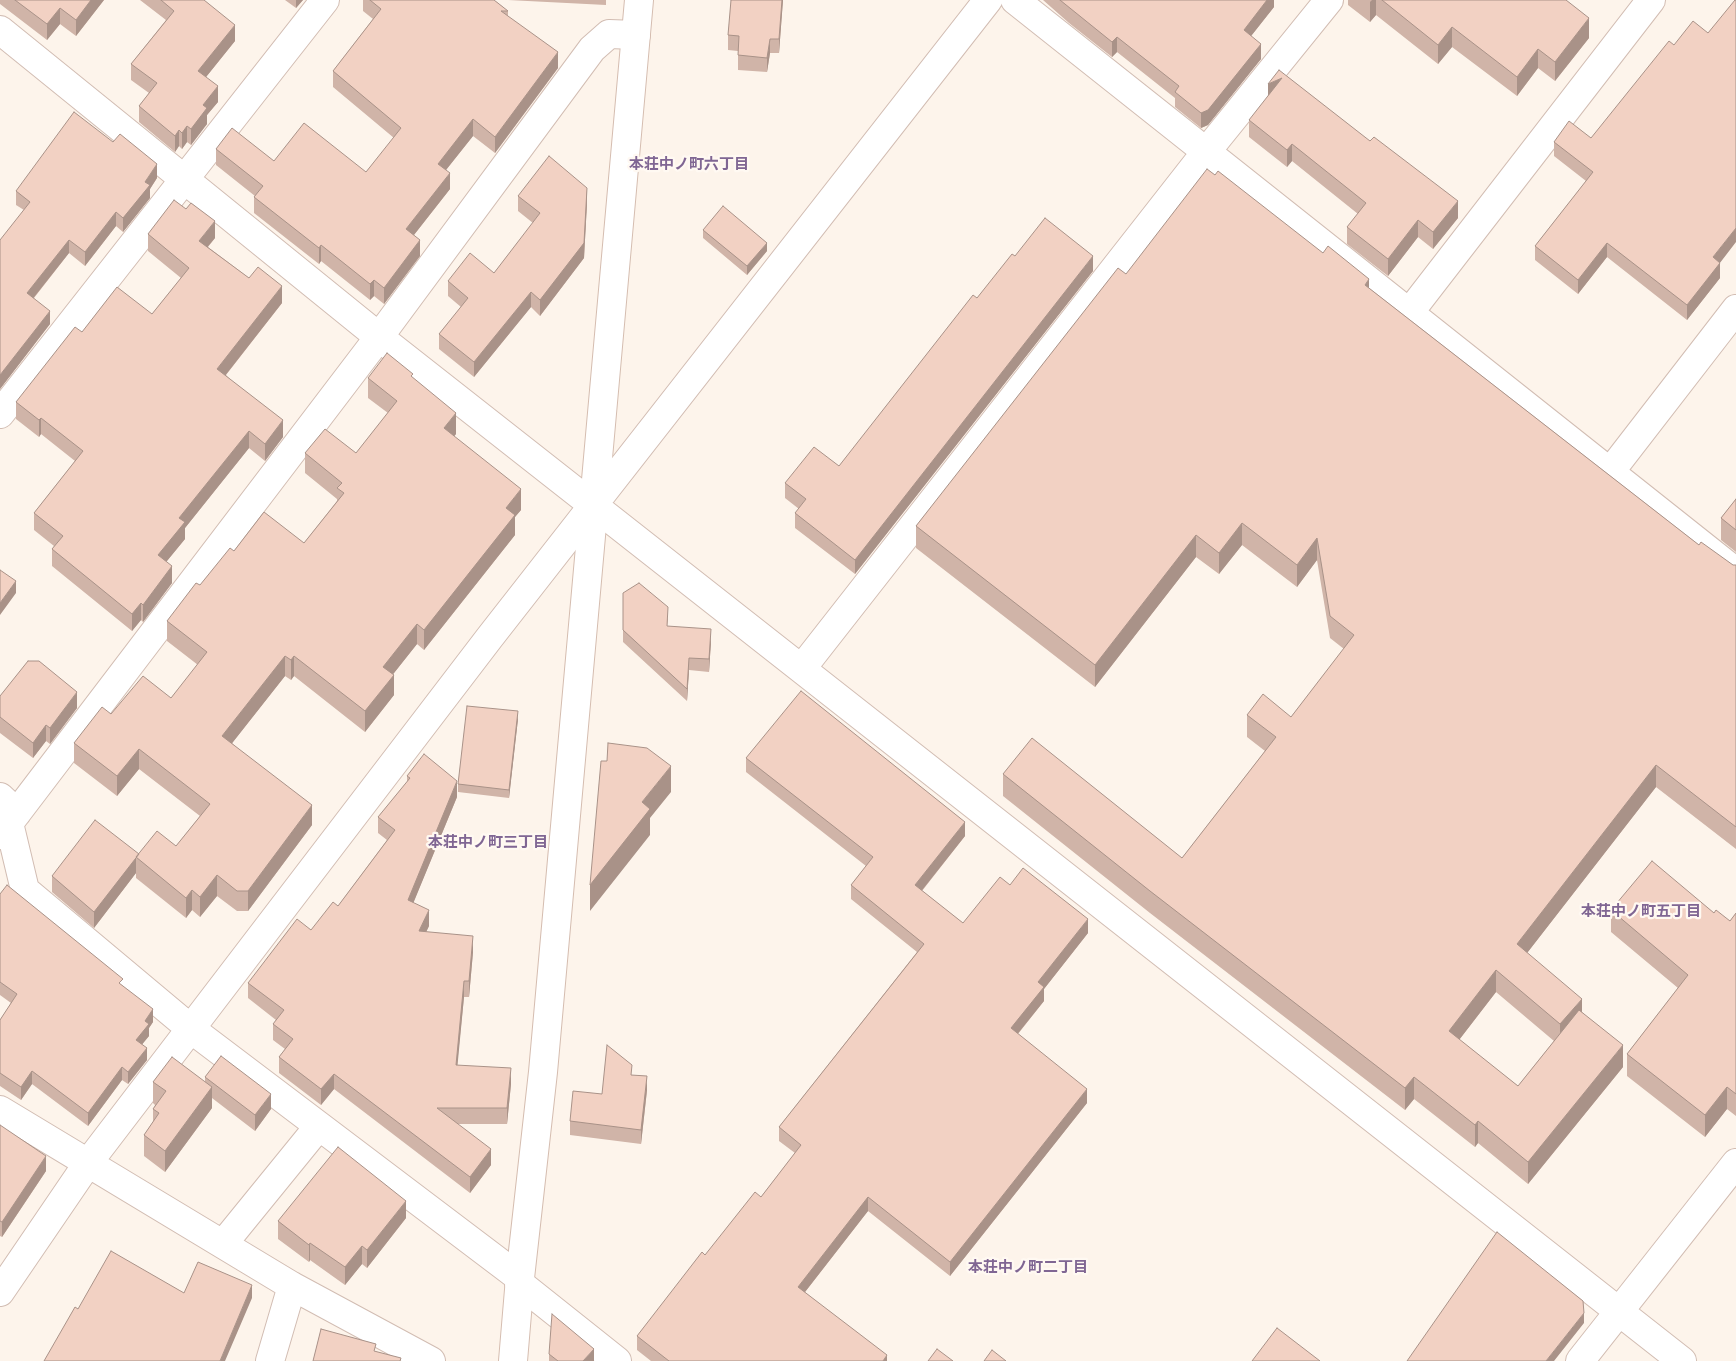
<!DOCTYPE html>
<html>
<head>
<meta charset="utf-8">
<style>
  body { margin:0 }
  canvas { display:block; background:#fdf4eb }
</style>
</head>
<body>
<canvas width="1736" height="1361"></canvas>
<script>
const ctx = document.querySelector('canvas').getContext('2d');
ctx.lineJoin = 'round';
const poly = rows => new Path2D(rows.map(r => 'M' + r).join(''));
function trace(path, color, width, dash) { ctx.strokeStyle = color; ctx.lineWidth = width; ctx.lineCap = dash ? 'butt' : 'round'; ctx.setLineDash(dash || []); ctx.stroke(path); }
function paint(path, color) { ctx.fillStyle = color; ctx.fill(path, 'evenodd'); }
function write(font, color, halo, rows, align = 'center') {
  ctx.font = font + ' "Nunito Sans","Noto Sans JP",sans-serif'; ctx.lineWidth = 4.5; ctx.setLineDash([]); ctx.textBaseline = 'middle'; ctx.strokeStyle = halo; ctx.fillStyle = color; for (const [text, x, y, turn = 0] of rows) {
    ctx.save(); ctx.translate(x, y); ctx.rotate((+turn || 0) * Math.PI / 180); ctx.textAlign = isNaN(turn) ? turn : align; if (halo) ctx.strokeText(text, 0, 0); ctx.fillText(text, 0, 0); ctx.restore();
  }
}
const street = poly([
  [1015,0,1736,572],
  [0,30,379,337,1682,1361],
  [1409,313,1651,0],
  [0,414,325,0],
  [1610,472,1736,309],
  [802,668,1206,152,1329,0],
  [0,797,17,813],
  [9,823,25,890,191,1029,520,1278],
  [0,835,379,337,592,49,609,34,636,35],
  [0,1110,292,1286,431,1361],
  [223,1244,319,1126],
  [519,1283,617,1361],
  [0,1292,88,1163,490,637,988,0],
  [270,1361,292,1286],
  [1580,1361,1736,1163]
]);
const secondary = poly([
  [513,1361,520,1278,543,1072,639,0]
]);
const wall = poly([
  [0,0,104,0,76,36,60,24,47,40,0,4],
  [140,0,204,0,235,41,206,77,218,102,207,115,207,124,191,145,187,142,182,149,179,146,175,152,139,122,139,106,149,93,131,80,131,64,166,20],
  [285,0,303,0,296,8],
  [363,0,494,0,508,11,508,16,558,68,495,153,473,136,446,170,450,189,414,235,420,256,384,304,374,296,370,300,321,261,319,264,254,213,254,197,255,196,216,165,216,149,274,161,366,172,394,138,333,87,333,71,373,19,363,11],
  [508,0,606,0,606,5],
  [783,0,779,53,770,53,767,72,738,70,738,51,728,50,728,35],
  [1043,0,1274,0,1274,7,1251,36,1261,59,1208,125,1201,128,1175,107,1175,98,1117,52,1112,57,1069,23],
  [1348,0,1566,0,1589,38,1555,81,1538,68,1517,96,1452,47,1438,64,1376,15,1370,22,1348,5],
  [1249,120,1458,218,1433,249,1418,237,1388,276,1347,244,1347,227,1358,214,1292,161,1287,167,1249,137],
  [1591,138,1720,263,1720,278,1687,320,1607,257,1578,294,1535,260,1535,246,1586,181,1554,156,1554,142],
  [157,178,150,189,150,198,123,232,116,226,85,266,69,253,34,298,50,324,0,389,24,210,16,205,16,191],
  [518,196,587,203,584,258,540,316,531,307,474,377,439,349,439,334,461,307,448,296,448,281,494,273,533,223,518,211],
  [703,230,767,251,747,275,703,238],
  [148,234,215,238,208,247,282,303,226,375,283,437,265,461,249,448,185,528,185,539,166,562,172,583,143,622,141,620,132,631,52,566,52,549,54,546,34,530,34,513,75,461,41,434,39,437,16,419,16,402,82,332,152,314,181,278,148,251],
  [1015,256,1093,271,855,574,795,528,795,513,799,509,785,498,785,483,839,466,977,298],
  [1126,274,1369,288,1699,545,1733,565,1736,565,1736,849,1656,787,1527,953,1582,1012,1623,1067,1528,1184,1478,1143,1475,1147,1414,1099,1405,1110,1150,913,1003,796,1003,774,1182,858,1265,751,1247,737,1247,715,1291,717,1344,649,1330,638,1317,560,1297,587,1242,545,1219,574,1196,557,1095,687,916,548,916,526],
  [1496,992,1554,1041,1518,1086,1459,1040],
  [368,378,413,378,456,434,454,436,521,510,515,517,515,535,424,650,417,644,393,674,394,695,365,732,294,676,291,680,285,676,232,743,312,825,248,911,237,911,217,896,200,917,192,910,186,918,136,878,136,873,94,928,52,892,52,876,139,854,176,846,200,816,139,769,117,796,74,763,74,743,111,714,171,698,198,665,167,641,167,621,234,551,304,543,337,501,337,499,305,473,305,453,356,453,388,413,368,398],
  [1736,499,1736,552,1721,540,1721,518],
  [623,593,668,619,667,626,711,641,709,672,689,670,687,701,623,642],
  [0,696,77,708,50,744,46,741,33,758,0,733],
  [518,719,509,798,458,792,458,784],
  [746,758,965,836,922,891,963,923,1010,885,1088,933,1044,989,1044,1001,1018,1034,1087,1103,950,1276,868,1211,805,1292,887,1361,651,1361,637,1350,637,1336,705,1255,761,1197,795,1153,779,1141,779,1127,917,952,851,899,851,885,866,866,746,772],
  [407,776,457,797,413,903,429,926,426,932,473,952,469,997,464,997,457,1065,511,1084,507,1124,458,1124,491,1165,470,1193,334,1089,321,1105,279,1073,279,1057,285,1049,273,1040,273,1024,276,1020,248,998,248,983,311,930,338,906,387,840,378,833,378,817,407,782],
  [0,894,123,986,153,1022,149,1028,149,1036,142,1044,147,1060,128,1084,122,1080,88,1126,32,1084,21,1100,0,1086,0,1020,11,1003,0,995],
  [1611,910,1714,913,1730,921,1736,913,1736,1116,1727,1109,1705,1137,1627,1076,1627,1054,1678,988,1611,932],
  [632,1075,647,1090,641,1144,570,1135,570,1121,602,1094],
  [205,1077,271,1109,255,1131,212,1098,212,1108,165,1172,144,1156,144,1135,153,1122,153,1109,155,1105,153,1103,153,1082,205,1082],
  [0,1125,46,1171,2,1237,0,1236],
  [406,1218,367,1268,362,1264,345,1285,310,1260,309,1262,278,1239,278,1221],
  [549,1354,594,1361,549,1361]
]);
const shadedWall = poly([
  [91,0,104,0,76,36,76,20],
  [296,0,303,0,296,8],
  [782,0,783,0,779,53,779,39],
  [1267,0,1274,0,1274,7,1244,45,1244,30],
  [1372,0,1376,0,1376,15,1370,22,1370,2],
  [60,8,60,24,47,40,47,24],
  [1589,18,1589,38,1555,81,1555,62],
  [235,25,235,41,198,87,198,71],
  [1452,27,1452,47,1438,64,1438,45],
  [1117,37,1117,52,1112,57,1112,42],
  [770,39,770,53,767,72,767,58],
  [1261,44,1261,59,1208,125,1201,128,1201,113],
  [1538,49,1538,68,1517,96,1517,77],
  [558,52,558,68,495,153,495,137],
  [1282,78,1268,101,1268,84],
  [218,86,218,102,207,115,207,124,191,145,191,129,203,105],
  [473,119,473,136,438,180,438,164],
  [187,126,187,142,182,149,182,133],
  [179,130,179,146,175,152,175,136],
  [1292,144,1292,161,1287,167,1287,150],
  [157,164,157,178,150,189,150,198,123,232,123,218,145,182],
  [450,173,450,189,406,245,406,229],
  [587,188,587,203,584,258,540,316,540,300],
  [1458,201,1458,218,1433,249,1433,232],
  [116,212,116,226,85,266,85,252],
  [1418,220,1418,237,1388,276,1388,259],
  [215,221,215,238,199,257,199,241],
  [1736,228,1736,242,1713,272,1713,257],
  [69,240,69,253,27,306,27,293],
  [420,240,420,256,384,304,384,288],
  [767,243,767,251,747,275,747,266],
  [1607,243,1607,257,1578,294,1578,280],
  [321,245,321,261,319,264,319,248],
  [1093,256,1093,271,855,574,855,560],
  [1720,263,1720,278,1687,320,1687,305],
  [1369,279,1369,301,1365,285],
  [374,280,374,296,370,300,370,284],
  [282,286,282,303,217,386,217,369],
  [531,292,531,307,474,377,474,362],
  [50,311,50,324,0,389,0,375],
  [456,413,456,434,444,449,444,428],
  [41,418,41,434,39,437,39,420],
  [283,420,283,437,265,461,265,444],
  [249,431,249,448,185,528,185,539,158,572,158,555,179,518],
  [521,489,521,510,515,517,515,535,424,650,424,630,506,508],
  [1242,523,1242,545,1219,574,1219,553],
  [1196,535,1196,557,1095,687,1095,665],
  [1317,538,1317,560,1297,587,1297,565],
  [172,566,172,583,143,622,143,605],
  [16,581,16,593,0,615,0,603],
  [141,603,141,620,132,631,132,614],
  [417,624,417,644,383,687,383,667],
  [711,629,711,641,709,672,709,659],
  [285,656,285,676,222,756,222,736],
  [294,656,294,676,291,680,291,660],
  [689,658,689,670,687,701,687,689],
  [394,675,394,695,365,732,365,711],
  [77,692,77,708,50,744,50,728],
  [518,711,518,719,509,798,509,790],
  [46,725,46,741,33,758,33,743],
  [139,749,139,769,117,796,117,776],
  [1656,765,1656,787,1517,966,1517,944],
  [671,766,671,792,650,818,650,835,590,911,590,885,642,802],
  [457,781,457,797,408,916,408,900],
  [312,805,312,825,248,911,248,891],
  [965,822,965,836,915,899,915,885],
  [136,857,136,873,94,928,94,912],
  [217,875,217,896,200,917,200,897],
  [192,890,192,910,186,918,186,898],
  [429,910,429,926,419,947,419,931],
  [1088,919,1088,933,1044,989,1044,1001,1011,1042,1011,1028,1038,982],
  [473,936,473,952,469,997,469,981],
  [1496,970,1496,992,1449,1053,1449,1031],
  [464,981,464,997,456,1081,456,1065],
  [1582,999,1582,1021,1560,1046,1560,1024],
  [153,1009,153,1022,149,1028,149,1036,136,1052,136,1040,145,1021],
  [1623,1045,1623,1067,1528,1184,1528,1162],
  [147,1048,147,1060,128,1084,128,1072],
  [122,1067,122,1080,88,1126,88,1113],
  [511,1068,511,1084,507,1124,507,1108],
  [32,1071,32,1084,21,1100,21,1087],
  [334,1074,334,1089,321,1105,321,1089],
  [647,1076,647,1090,641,1144,641,1130],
  [1414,1077,1414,1099,1405,1110,1405,1088],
  [212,1087,212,1108,165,1172,165,1151],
  [1727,1087,1727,1109,1705,1137,1705,1115],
  [1087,1089,1087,1103,950,1276,950,1262],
  [271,1094,271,1109,255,1131,255,1115],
  [1478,1121,1478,1143,1475,1147,1475,1125],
  [491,1149,491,1165,470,1193,470,1177],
  [46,1156,46,1171,2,1237,2,1222],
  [868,1197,868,1211,798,1301,798,1287],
  [406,1201,406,1218,367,1268,367,1250],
  [310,1243,310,1260,309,1262,309,1245],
  [362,1246,362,1264,345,1285,345,1267],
  [252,1285,252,1298,225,1361,220,1361],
  [1584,1313,1584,1323,1554,1361,1546,1361],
  [594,1349,594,1361,583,1361],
  [887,1355,887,1361,883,1361]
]);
const building = poly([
  [15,0,91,0,76,20,60,8,47,24,15,0],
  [161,0,204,0,235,25,198,71,218,86,203,105,207,108,191,129,187,126,182,133,179,130,175,136,139,106,157,83,131,64,174,11,161,0],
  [370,0,494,0,508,11,501,11,558,52,495,137,473,119,438,164,450,173,406,229,420,240,384,288,374,280,370,284,321,245,319,248,254,197,263,186,216,149,232,128,274,161,304,123,366,172,401,128,333,71,381,9,370,0],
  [731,0,782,0,779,39,770,39,767,58,738,55,739,36,728,35,731,0],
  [1060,0,1267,0,1244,30,1261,44,1208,110,1201,113,1175,92,1179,86,1117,37,1112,42,1060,0],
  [1382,0,1566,0,1589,18,1555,62,1538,49,1517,77,1452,27,1438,45,1382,0],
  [1735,0,1736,0,1736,228,1713,257,1720,263,1687,305,1607,243,1578,280,1535,246,1593,172,1554,142,1569,121,1591,138,1669,41,1674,45,1693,21,1708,33,1735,0],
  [1279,70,1370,141,1374,137,1458,201,1433,232,1418,220,1388,259,1347,227,1366,203,1292,144,1287,150,1249,120,1282,78,1268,84,1279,70],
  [74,112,113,142,120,134,157,164,145,182,150,185,123,218,116,212,85,252,69,240,27,293,50,311,0,375,0,240,30,202,16,191,74,112],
  [549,156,587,188,584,243,540,300,531,292,474,362,439,334,468,298,448,281,470,253,494,273,540,213,518,196,549,156],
  [1207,169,1215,175,1218,171,1323,253,1328,246,1369,279,1365,285,1699,545,1701,542,1733,565,1736,565,1736,827,1656,765,1517,944,1582,999,1560,1024,1496,970,1449,1031,1518,1086,1579,1010,1623,1045,1528,1162,1478,1121,1475,1125,1414,1077,1405,1088,1150,891,1003,774,1032,738,1182,858,1276,737,1247,715,1263,694,1291,717,1354,635,1330,616,1317,538,1297,565,1242,523,1219,553,1196,535,1095,665,916,526,1118,268,1126,274,1207,169],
  [174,200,186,209,191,203,215,221,199,241,249,278,258,267,282,286,217,369,283,420,265,444,249,431,179,518,185,522,158,555,172,566,143,605,141,603,132,614,52,549,63,536,34,513,83,451,41,418,39,420,16,402,75,327,82,332,117,287,152,314,189,268,148,234,174,200],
  [723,206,767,243,747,266,703,230,723,206],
  [1045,218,1093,256,855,560,795,513,806,499,785,483,814,447,839,466,973,295,977,298,1012,254,1015,256,1045,218],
  [387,353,413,374,411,376,456,413,444,428,521,489,506,508,515,515,424,630,417,624,383,667,394,675,365,711,294,656,291,660,285,656,222,736,312,805,248,891,237,891,217,875,200,897,192,890,186,898,136,857,157,831,176,846,210,804,139,749,117,776,74,743,102,707,111,714,143,676,171,698,207,652,167,621,196,583,200,585,230,548,234,551,264,512,304,543,344,493,337,488,342,483,305,453,325,429,356,453,397,401,368,378,387,353],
  [1736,499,1736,530,1721,518,1736,499],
  [0,570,16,581,0,603,0,570],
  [639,583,668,607,667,626,711,629,709,659,689,658,687,689,623,630,623,593,639,583],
  [28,661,39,661,77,692,50,728,46,725,33,743,0,717,0,696,28,661],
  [801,691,965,822,915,885,963,923,1000,877,1010,885,1023,868,1088,919,1038,982,1044,987,1011,1028,1087,1089,950,1262,868,1197,798,1287,887,1355,883,1361,669,1361,637,1336,702,1252,705,1255,755,1192,761,1197,801,1145,779,1127,924,944,851,885,873,857,746,758,801,691],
  [467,706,518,711,509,790,458,784,467,706],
  [608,743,647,748,671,766,642,802,650,809,590,885,601,761,607,761,608,743],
  [424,754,457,781,408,900,429,910,419,931,473,936,469,981,464,981,456,1065,511,1068,507,1108,437,1108,491,1149,470,1177,334,1074,321,1089,279,1057,293,1039,273,1024,284,1010,248,983,297,919,311,930,333,902,338,906,395,830,378,817,410,778,407,776,424,754],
  [95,820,139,854,94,912,52,876,95,820],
  [1652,861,1714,913,1716,910,1730,921,1736,913,1736,1094,1727,1087,1705,1115,1627,1054,1688,975,1611,910,1652,861],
  [7,885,123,979,119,983,153,1009,145,1021,149,1024,136,1040,147,1048,128,1072,122,1067,88,1113,32,1071,21,1087,0,1073,0,1020,17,994,0,982,0,894,7,885],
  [607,1045,632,1065,631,1075,647,1076,641,1130,570,1121,573,1091,602,1094,607,1045],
  [221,1056,271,1094,255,1115,205,1077,221,1056],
  [172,1057,212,1087,165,1151,144,1135,159,1113,153,1109,166,1091,153,1082,172,1057],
  [0,1125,46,1156,2,1222,0,1221,0,1125],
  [338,1147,406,1201,367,1250,362,1246,345,1267,310,1243,309,1245,278,1221,338,1147],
  [1497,1232,1583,1301,1584,1313,1546,1361,1407,1361,1497,1232],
  [111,1251,184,1293,198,1262,252,1285,220,1361,44,1361,75,1307,78,1309,111,1251],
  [552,1314,594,1349,583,1361,558,1361,549,1354,552,1314],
  [1277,1328,1320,1361,1252,1361,1277,1328],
  [321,1329,376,1344,374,1351,401,1358,400,1361,313,1361,321,1329],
  [937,1349,953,1361,928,1361,937,1349],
  [992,1350,1006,1361,984,1361,992,1350]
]);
const neighbourhoodNames = [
  ["本荘中ノ町六丁目",689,165],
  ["本荘中ノ町三丁目",488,843],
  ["本荘中ノ町五丁目",1641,912],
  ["本荘中ノ町二丁目",1028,1268]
];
trace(street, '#d2bdb3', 30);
trace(secondary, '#d5bdb0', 30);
trace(street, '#fff', 28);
trace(secondary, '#fff', 28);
paint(wall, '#d0b4a8');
paint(shadedWall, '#a99288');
paint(building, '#f2d1c3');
trace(building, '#a99288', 1);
write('bold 15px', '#806693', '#fff9f2', neighbourhoodNames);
</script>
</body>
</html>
